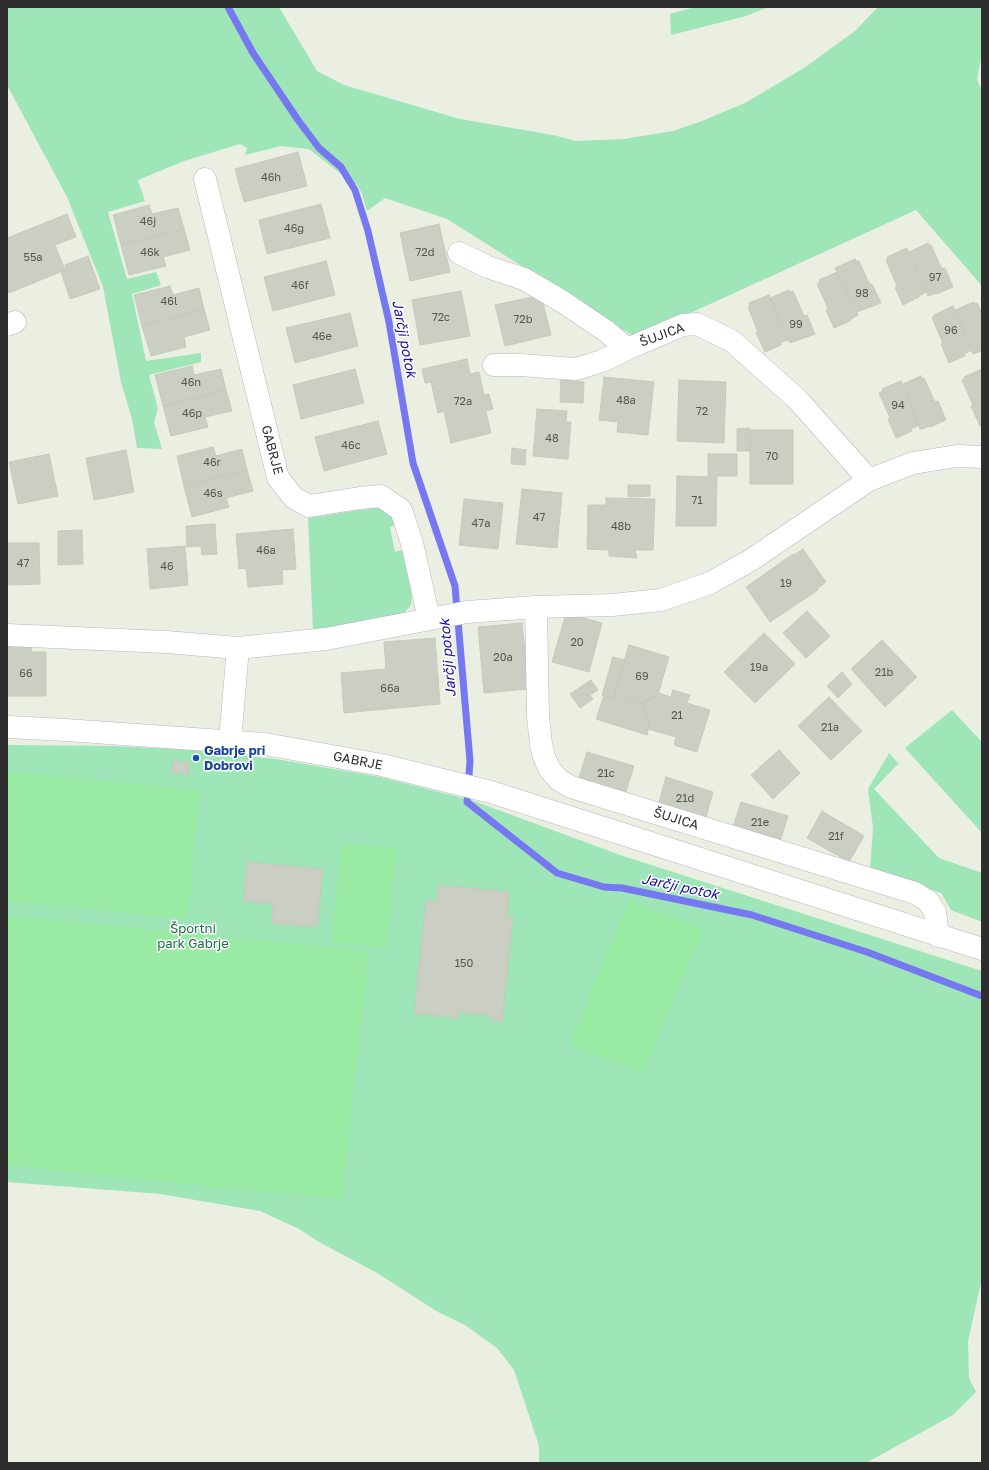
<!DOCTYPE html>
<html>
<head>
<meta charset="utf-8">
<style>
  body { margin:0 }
  #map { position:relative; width:989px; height:1470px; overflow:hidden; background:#ebefe1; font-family:"Golos Text",sans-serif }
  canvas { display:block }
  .frame { position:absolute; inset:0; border:8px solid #2e2e2e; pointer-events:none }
</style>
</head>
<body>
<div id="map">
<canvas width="989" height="1470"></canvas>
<div class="frame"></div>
</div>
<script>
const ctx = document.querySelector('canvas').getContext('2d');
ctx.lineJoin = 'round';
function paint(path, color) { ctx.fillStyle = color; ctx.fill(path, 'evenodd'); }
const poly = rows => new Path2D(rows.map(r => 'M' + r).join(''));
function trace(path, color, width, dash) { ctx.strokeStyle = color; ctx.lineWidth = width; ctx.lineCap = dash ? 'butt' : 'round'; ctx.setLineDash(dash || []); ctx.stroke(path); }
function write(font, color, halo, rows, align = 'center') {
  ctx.font = font + ' "Golos Text",sans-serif'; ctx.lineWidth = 3; ctx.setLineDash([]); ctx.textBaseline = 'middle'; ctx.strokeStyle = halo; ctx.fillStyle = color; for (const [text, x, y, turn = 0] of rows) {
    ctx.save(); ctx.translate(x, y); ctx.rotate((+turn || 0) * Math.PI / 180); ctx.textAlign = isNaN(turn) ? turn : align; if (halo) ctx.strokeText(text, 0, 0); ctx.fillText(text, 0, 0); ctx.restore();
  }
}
const green = poly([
  [7,7,279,7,317,71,344,85,460,119,553,135,576,141,624,139,673,131,702,121,745,103,804,68,855,31,878,7,982,7,982,54,977,79,982,91,982,286,916,210,697,310,633,336,447,219,385,198,367,211,362,194,357,184,347,184,341,174,309,149,281,146,245,155,247,148,240,144,184,161,138,180,145,201,108,212,127,279,156,272,161,285,132,294,146,361,201,353,201,362,149,375,158,409,154,422,162,449,137,448,132,419,121,382,103,287,67,197,7,85],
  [695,7,769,7,746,16,671,35,670,14],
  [379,507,388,511,397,524,390,527,395,552,402,550,412,593,411,605,402,615,313,630,308,518],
  [952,710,982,742,982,833,905,748],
  [7,745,114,746,196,750,276,759,380,777,471,800,623,856,982,971,982,1278,968,1341,969,1378,976,1392,953,1415,866,1463,539,1463,539,1446,514,1370,497,1348,465,1325,438,1312,377,1273,319,1242,299,1229,260,1211,160,1194,7,1182],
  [889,753,899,764,896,766,874,789,939,858,982,873,982,922,951,910,941,893,870,870,873,828,868,789]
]);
const pitch = poly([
  [7,772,200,790,187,919,7,901],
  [342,843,397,849,386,948,331,942],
  [629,900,703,929,643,1073,570,1045],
  [7,916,369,951,342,1199,224,1188,7,1165]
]);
const stream = poly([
  [228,7,253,53,298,120,319,148,341,167,355,190,368,231,389,322,413,463,455,586,470,761,467,802,557,873,604,887,622,888,752,915,867,952,982,996]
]);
const building = poly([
  [298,152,307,186,244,202,235,169,298,152],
  [321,204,330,238,267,254,259,220,321,204],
  [149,205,152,214,178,208,184,229,121,245,113,215,149,205],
  [67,214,76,237,55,245,65,270,9,293,7,288,7,238,67,214],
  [439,224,450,272,410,281,400,233,439,224],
  [184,229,190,250,163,257,166,266,129,275,121,245,184,229],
  [928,243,929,245,931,245,942,269,945,268,953,287,937,294,936,293,928,296,909,252,928,243],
  [907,248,926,292,919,296,919,297,903,305,895,287,897,286,886,260,888,259,887,257,907,248],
  [88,256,100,289,70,299,61,272,66,270,65,265,88,256],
  [855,259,856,261,859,261,870,285,872,284,881,303,857,312,835,268,855,259],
  [326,261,335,295,273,311,264,277,326,261],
  [837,272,858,315,850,320,850,321,834,328,826,310,828,308,817,284,820,282,819,280,837,272],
  [170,286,173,295,199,288,204,309,142,326,134,295,170,286],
  [789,290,790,292,793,291,804,316,807,315,815,334,790,343,770,298,789,290],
  [461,291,470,336,420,345,412,300,461,291],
  [541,295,551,335,505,346,495,305,541,295],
  [769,295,788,340,780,343,781,345,765,352,756,333,758,332,748,307,750,305,749,303,769,295],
  [974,302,975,304,977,303,982,313,982,351,973,354,955,310,974,302],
  [953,306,972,350,964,354,965,356,949,363,941,344,943,343,932,318,934,317,934,315,953,306],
  [204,309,210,330,184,337,186,347,151,356,142,326,204,309],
  [350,313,358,346,295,363,286,328,350,313],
  [467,359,470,374,479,372,484,395,489,394,493,409,486,411,491,433,451,443,444,411,438,413,431,382,425,383,422,369,467,359],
  [192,366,194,375,221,369,226,390,163,406,155,375,192,366],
  [355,369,364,403,301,419,293,385,355,369],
  [982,369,982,424,980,426,971,406,973,405,962,380,965,379,964,377,982,369],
  [921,376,922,379,924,378,935,402,938,401,946,420,930,427,930,426,922,429,920,429,919,426,903,384,921,376],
  [604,377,654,382,648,435,617,432,618,422,599,420,604,377],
  [561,380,584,382,583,403,560,402,561,380],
  [679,380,726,382,724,443,677,441,679,380],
  [901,381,919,425,911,429,912,431,896,438,888,419,890,418,879,393,883,391,882,389,901,381],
  [226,390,232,411,205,417,208,427,171,436,163,406,226,390],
  [537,409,567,411,566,422,571,422,568,459,533,456,537,409],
  [378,421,387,454,324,471,315,437,378,421],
  [749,428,750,451,737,451,737,429,749,428],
  [750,430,793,430,793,484,750,484,750,430],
  [213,447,216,456,242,449,247,470,184,486,177,456,213,447],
  [512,448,526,450,525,465,511,464,512,448],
  [126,450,134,492,94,500,86,458,126,450],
  [49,454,58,496,18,504,9,462,49,454],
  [708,454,737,454,737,476,708,476,708,454],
  [247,470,253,491,226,498,229,507,192,517,184,486,247,470],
  [677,476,717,477,716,526,676,526,677,476],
  [628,485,650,485,650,496,628,497,628,485],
  [522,489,562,493,557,548,516,544,522,489],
  [606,498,655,499,653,550,635,550,637,558,609,556,609,550,587,549,588,505,606,505,606,498],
  [464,499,503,503,498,549,459,545,464,499],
  [215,524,217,554,202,555,201,546,187,547,186,526,215,524],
  [293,529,296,569,282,570,283,584,248,587,246,568,239,569,236,534,293,529],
  [82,530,83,564,58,565,58,531,82,530],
  [7,543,39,543,40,584,7,585,7,543],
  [185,546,188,585,150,589,147,549,185,546],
  [803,549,826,582,817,589,818,590,770,622,746,587,793,554,794,555,803,549],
  [807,611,830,636,806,658,783,633,807,611],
  [566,613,602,623,589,672,552,662,566,613],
  [522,623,529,689,484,693,478,627,522,623],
  [764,633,795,664,755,703,724,672,764,633],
  [435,638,440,704,344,713,341,673,386,669,384,642,435,638],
  [882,640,917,677,885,707,851,669,882,640],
  [8,645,32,645,31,652,46,652,46,696,7,696,8,645],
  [629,645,669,657,658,695,641,703,614,694,629,645],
  [613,657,625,660,613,698,602,695,613,657],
  [842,672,852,684,838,698,827,686,842,672],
  [591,680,598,690,590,695,593,699,580,708,570,694,591,680],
  [673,690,690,695,687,703,710,710,697,752,674,745,676,737,648,729,650,723,641,703,658,695,658,693,671,697,673,690],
  [614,694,641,703,650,723,647,735,596,719,604,695,613,698,614,694],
  [829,697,862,731,831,760,798,726,829,697],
  [779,750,800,773,773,799,751,775,779,750],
  [587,752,634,766,625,795,578,781,587,752],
  [174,760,190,763,188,775,171,772,174,760],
  [666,777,713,792,705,821,658,806,666,777],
  [741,802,788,816,779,845,732,830,741,802],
  [822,811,864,836,849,862,807,838,822,811],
  [247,862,323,869,317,927,272,923,273,904,243,901,247,862],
  [439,885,509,892,507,916,513,916,502,1022,491,1021,491,1016,459,1012,458,1018,414,1013,426,900,437,901,439,885]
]);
const minor = poly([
  [205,179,278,478,294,498,309,506,360,498,381,496,401,510,412,543,429,619],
  [459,253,488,267,524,279,563,302,606,331,627,349],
  [7,325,15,322],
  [494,365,520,365,576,369,602,361,627,349,683,325,697,324,732,341,797,399,869,480],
  [536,607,538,717,541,744,544,757,550,770,559,780,571,787,915,893,928,901,935,912,938,936],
  [7,635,166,642,238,648,326,639,467,612,536,607,612,605,661,600,710,583,751,560,869,480,913,463,957,456,982,457],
  [7,727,66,730,265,744,382,765,491,792,982,949],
  [230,741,238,648]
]);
const markers = [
  [196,758,4,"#1a4fb4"]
];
const numberNames = [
  ["46h",271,178],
  ["46j",148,222],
  ["46g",294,229],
  ["46k",150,253],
  ["72d",425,253],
  ["55a",33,258],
  ["97",935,278],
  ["46f",300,286],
  ["98",862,294],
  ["46l",169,302],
  ["72c",441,318],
  ["72b",523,320],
  ["99",796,325],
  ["96",951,331],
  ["46e",322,337],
  ["46n",191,383],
  ["48a",626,401],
  ["72a",463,402],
  ["94",898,406],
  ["72",702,412],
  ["46p",192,414],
  ["48",552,439],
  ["46c",351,446],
  ["70",772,457],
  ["46r",212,463],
  ["46s",213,494],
  ["71",697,501],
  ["47",539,518],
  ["47a",481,524],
  ["48b",621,527],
  ["46a",266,551],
  ["47",23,564],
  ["46",167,567],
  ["19",786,584],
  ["20",577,643],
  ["20a",503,658],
  ["19a",759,668],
  ["21b",884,673],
  ["66",26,674],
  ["69",642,677],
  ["66a",390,689],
  ["21",677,716],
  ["21a",830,728],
  ["21c",606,774],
  ["21d",685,799],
  ["21e",760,823],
  ["21f",836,837],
  ["150",464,964]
];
const streetNames = [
  ["ŠUJICA",662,335,-20],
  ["GABRJE",272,450,75],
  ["GABRJE",358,761,11],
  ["ŠUJICA",676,819,17]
];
const transitNames = [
  ["Gabrje pri",204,751],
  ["Dobrovi",204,766]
];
const parkNames = [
  ["Športni",193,929],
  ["park Gabrje",193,944]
];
const waterNames = [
  ["Jarčji potok",404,339,79],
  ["Jarčji potok",448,658,-95],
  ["Jarčji potok",680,887,12]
];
paint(green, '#9ee5b8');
paint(pitch, '#9aeca5');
trace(stream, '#7578f0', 7);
paint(building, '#cacec3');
trace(building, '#c5cbba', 1);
trace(minor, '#bbb4c1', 23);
trace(minor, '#fff', 22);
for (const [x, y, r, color] of markers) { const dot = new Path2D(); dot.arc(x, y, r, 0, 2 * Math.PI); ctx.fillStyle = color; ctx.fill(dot); trace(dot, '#fff', 1.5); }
write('11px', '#555653', null, numberNames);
write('13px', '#2e2e2e', '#fff', streetNames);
write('bold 13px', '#164399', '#fff', transitNames, 'left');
write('13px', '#1b6e45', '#fff', parkNames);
write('italic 14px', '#160da2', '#fff', waterNames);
</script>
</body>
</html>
